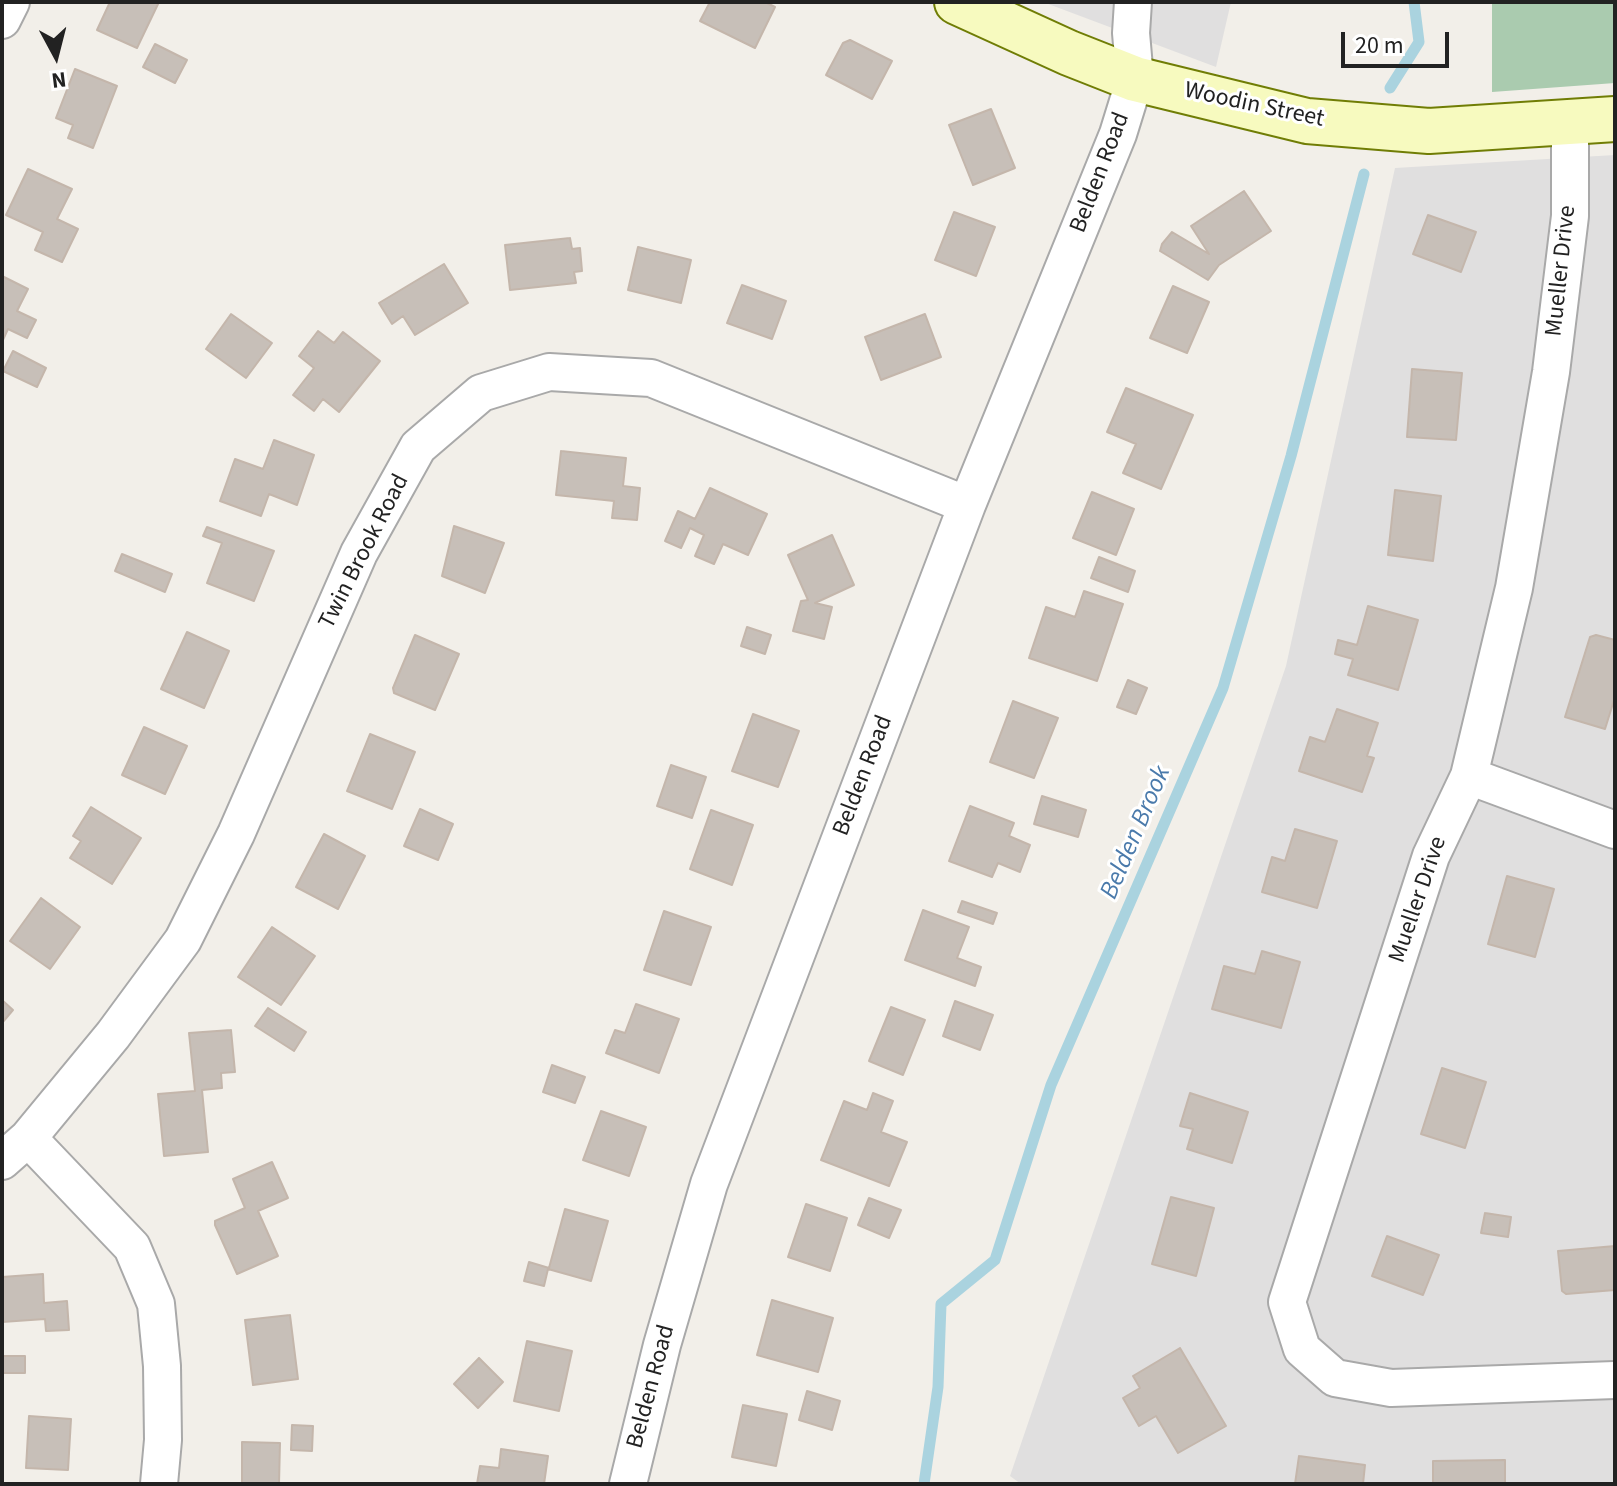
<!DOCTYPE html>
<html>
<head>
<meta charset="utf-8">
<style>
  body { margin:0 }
  #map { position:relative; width:1617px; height:1486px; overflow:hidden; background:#f2efe9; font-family:"Source Sans 3",sans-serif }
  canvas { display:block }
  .frame { position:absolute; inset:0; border:4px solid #222; pointer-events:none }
  .north { position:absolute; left:16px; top:16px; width:80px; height:80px; -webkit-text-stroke:6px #fff; paint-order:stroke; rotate:173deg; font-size:22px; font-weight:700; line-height:32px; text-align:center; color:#222 }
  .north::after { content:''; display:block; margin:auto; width:28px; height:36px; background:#222; clip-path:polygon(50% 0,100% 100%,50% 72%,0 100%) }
  .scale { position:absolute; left:1341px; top:32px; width:108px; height:36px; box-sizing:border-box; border:4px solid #222; border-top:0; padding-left:10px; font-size:24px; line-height:28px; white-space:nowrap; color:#222; -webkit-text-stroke:6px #fff; paint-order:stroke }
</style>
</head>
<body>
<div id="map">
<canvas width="1617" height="1486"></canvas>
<div class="frame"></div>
<div class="north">N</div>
<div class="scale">20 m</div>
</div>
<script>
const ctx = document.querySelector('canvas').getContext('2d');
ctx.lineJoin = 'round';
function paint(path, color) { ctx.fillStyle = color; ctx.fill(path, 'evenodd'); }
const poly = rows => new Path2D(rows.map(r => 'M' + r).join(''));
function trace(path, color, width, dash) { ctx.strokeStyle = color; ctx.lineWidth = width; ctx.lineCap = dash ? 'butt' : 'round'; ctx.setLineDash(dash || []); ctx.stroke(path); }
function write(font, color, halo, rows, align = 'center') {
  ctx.font = font + ' "Source Sans 3",sans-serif'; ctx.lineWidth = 6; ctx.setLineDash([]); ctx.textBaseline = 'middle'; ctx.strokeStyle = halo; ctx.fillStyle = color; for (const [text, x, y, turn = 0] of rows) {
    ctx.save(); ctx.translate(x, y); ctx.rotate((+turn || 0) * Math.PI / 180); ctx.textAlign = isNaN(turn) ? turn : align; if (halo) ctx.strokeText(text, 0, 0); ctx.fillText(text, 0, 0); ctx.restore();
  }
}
const residential = poly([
  [1043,2,1231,2,1216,67],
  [1615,155,1615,1484,1021,1484,1010,1476,1286,666,1395,168]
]);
const cemetery = poly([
  [1492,2,1615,2,1615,83,1492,92]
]);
const stream = poly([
  [1390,88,1419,42,1414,2],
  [924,1484,938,1387,941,1304,995,1260,1051,1085,1223,688,1291,456,1364,174]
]);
const building = poly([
  [110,2,159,2,137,48,97,30,110,2],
  [710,2,765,2,775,7,755,48,700,21,710,2],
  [850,40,892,61,872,99,826,75,843,43,850,40],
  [155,44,187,60,175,83,143,67,155,44],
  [75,69,117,86,93,148,68,138,73,125,56,118,75,69],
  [991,109,1015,168,973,185,949,125,991,109],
  [28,169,72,189,57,219,78,229,62,262,35,250,43,232,6,215,28,169],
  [1244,191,1271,231,1219,265,1208,280,1160,251,1162,244,1172,232,1209,254,1191,226,1244,191],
  [954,212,995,227,976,276,935,260,954,212],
  [1428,215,1476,232,1461,272,1413,254,1428,215],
  [570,238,572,249,580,248,582,271,574,272,576,283,510,290,505,245,570,238],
  [638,247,691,260,681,303,628,290,638,247],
  [444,264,468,303,415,335,403,316,392,324,379,303,444,264],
  [2,276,28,289,17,311,36,320,27,338,8,329,2,342,2,276],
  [742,285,786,301,772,339,727,323,742,285],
  [1173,286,1209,302,1187,353,1150,338,1173,286],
  [231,314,272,343,246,378,206,349,231,314],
  [925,314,941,357,881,380,865,337,925,314],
  [318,331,334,343,343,332,380,361,339,412,323,399,314,411,293,395,314,368,299,356,318,331],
  [13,351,46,368,37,387,3,371,13,351],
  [1412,369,1462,373,1456,440,1407,437,1412,369],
  [1126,388,1193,415,1161,489,1123,473,1136,444,1107,432,1126,388],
  [274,440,314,455,297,505,269,494,261,516,220,501,235,459,263,469,274,440],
  [561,451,626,458,623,486,640,488,637,520,612,518,614,501,556,495,561,451],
  [710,488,767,514,748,555,723,544,714,564,695,556,704,535,690,528,681,548,665,541,678,511,695,519,710,488],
  [1395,490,1441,496,1433,561,1388,555,1395,490],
  [1092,492,1134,509,1116,555,1073,538,1092,492],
  [454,526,504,543,485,593,442,576,454,526],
  [207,527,274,551,254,601,207,583,222,543,203,536,207,527],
  [832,535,854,585,815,603,832,607,824,639,793,631,801,601,808,600,788,555,832,535],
  [122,554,172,574,165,592,115,571,122,554],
  [1099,557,1135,571,1128,592,1091,578,1099,557],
  [1084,591,1123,604,1097,681,1029,658,1046,607,1075,617,1084,591],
  [1368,606,1418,620,1398,690,1348,675,1353,659,1335,654,1338,640,1357,645,1368,606],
  [747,627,771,635,765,654,741,646,747,627],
  [187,632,229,651,204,708,161,689,187,632],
  [415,635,459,654,435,710,394,693,393,688,415,635],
  [1596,635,1615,640,1615,697,1605,729,1565,717,1590,637,1596,635],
  [1128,680,1147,688,1136,714,1117,707,1128,680],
  [1013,701,1058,718,1034,778,990,762,1013,701],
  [1337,709,1378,723,1367,756,1374,758,1362,792,1299,771,1310,737,1325,742,1337,709],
  [753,714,799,731,778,787,732,771,753,714],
  [144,727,187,746,165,794,122,775,144,727],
  [370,734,415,752,392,809,347,791,370,734],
  [671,765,706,777,692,818,657,806,671,765],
  [1042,796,1086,810,1078,837,1034,824,1042,796],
  [970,806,1014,823,1009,836,1030,845,1020,872,998,863,992,877,949,861,970,806],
  [91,807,141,838,112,884,70,858,81,841,73,836,91,807],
  [420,809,453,824,438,860,404,846,420,809],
  [711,810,753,825,732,885,690,869,711,810],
  [1295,829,1337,841,1317,908,1262,892,1272,857,1285,861,1295,829],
  [324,834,365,856,338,909,296,887,324,834],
  [1507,876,1554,889,1535,957,1488,944,1507,876],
  [41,898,80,927,50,969,10,941,41,898],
  [962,901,997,913,993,924,958,912,962,901],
  [923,910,969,927,957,958,981,967,975,986,905,960,923,910],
  [664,911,711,927,691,985,644,970,664,911],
  [272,927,315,956,281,1005,238,977,272,927],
  [1262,951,1300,962,1281,1028,1212,1009,1224,966,1255,974,1262,951],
  [2,1000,13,1010,2,1023,2,1000],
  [955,1001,993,1015,980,1050,943,1036,955,1001],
  [636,1004,679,1019,659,1073,606,1053,615,1030,625,1033,636,1004],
  [891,1007,925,1020,903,1075,869,1061,891,1007],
  [268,1008,306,1032,294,1051,255,1026,268,1008],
  [231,1030,235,1072,221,1073,222,1088,202,1090,208,1152,164,1156,158,1094,195,1091,189,1033,231,1030],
  [552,1065,585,1077,575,1103,543,1092,552,1065],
  [1442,1068,1486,1082,1465,1148,1421,1134,1442,1068],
  [873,1093,893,1101,881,1132,907,1142,889,1186,821,1160,844,1101,867,1110,873,1093],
  [1190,1093,1248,1112,1232,1163,1187,1149,1193,1129,1180,1126,1190,1093],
  [601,1111,646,1127,629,1176,583,1160,601,1111],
  [272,1162,288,1198,258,1211,278,1256,237,1274,215,1225,215,1221,245,1208,233,1179,272,1162],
  [1171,1197,1214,1208,1196,1276,1152,1264,1171,1197],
  [869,1198,901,1210,889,1238,858,1225,869,1198],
  [806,1204,847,1218,830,1271,788,1257,806,1204],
  [565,1209,608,1221,591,1281,548,1269,544,1286,524,1281,529,1262,549,1268,565,1209],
  [1485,1213,1511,1217,1508,1237,1481,1233,1485,1213],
  [1387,1236,1439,1255,1423,1295,1372,1276,1387,1236],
  [1615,1246,1615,1290,1566,1294,1562,1291,1558,1251,1615,1246],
  [43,1274,44,1303,67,1301,69,1330,46,1331,45,1319,2,1322,2,1277,43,1274],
  [772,1300,833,1318,818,1372,757,1355,772,1300],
  [290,1315,298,1379,253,1385,245,1320,290,1315],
  [527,1341,572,1351,559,1411,514,1401,527,1341],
  [1180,1348,1226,1426,1178,1453,1156,1416,1139,1426,1123,1398,1140,1388,1133,1376,1180,1348],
  [2,1356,25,1356,25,1373,2,1373,2,1356],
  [479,1358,503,1382,478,1408,454,1384,479,1358],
  [807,1391,840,1401,832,1430,799,1420,807,1391],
  [743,1405,787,1414,776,1466,732,1457,743,1405],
  [29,1416,71,1419,68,1470,26,1468,29,1416],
  [292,1425,313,1426,312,1451,291,1450,292,1425],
  [242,1442,280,1443,279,1484,242,1484,242,1442],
  [501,1449,548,1456,544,1484,477,1484,480,1466,499,1468,501,1449],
  [1299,1456,1365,1465,1363,1484,1295,1484,1299,1456],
  [1505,1460,1505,1484,1433,1484,1433,1461,1505,1460]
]);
const street = poly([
  [2,20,11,2],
  [1570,122,1570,216,1551,372,1514,588,1469,776,1431,856,1287,1302,1302,1349,1335,1378,1391,1388,1615,1380],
  [1469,776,1615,830],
  [28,1138,132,1247,156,1304,162,1366,163,1440,159,1484],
  [2,1161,28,1138,113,1035,183,940,236,834,359,553,418,447,481,393,549,372,651,378,967,505],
  [628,1484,662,1345,709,1184,967,505,1118,134,1135,79,1131,33,1133,2]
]);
const secondary = poly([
  [957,2,1069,53,1135,79,1307,121,1429,131,1615,119]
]);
const streetNames = [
  ["Woodin Street",1254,106,12],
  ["Belden Road",1101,173,-69],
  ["Mueller Drive",1562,271,-84],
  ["Twin Brook Road",365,552,-63],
  ["Belden Road",864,776,-69],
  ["Mueller Drive",1419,900,-71],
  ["Belden Road",652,1387,-75]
];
const waterNames = [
  ["Belden Brook",1137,833,-67]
];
paint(residential, '#e0dfdf');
paint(cemetery, '#aacbaf');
trace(stream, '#aad3df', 11);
paint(building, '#c7bfb8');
trace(building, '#c4b6ab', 2);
trace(street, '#a9a9a9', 40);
trace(secondary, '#707d05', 48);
trace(street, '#fff', 36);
trace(secondary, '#f7fabf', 44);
write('24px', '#222', '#fff', streetNames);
write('italic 26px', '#4a7aab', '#fff', waterNames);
</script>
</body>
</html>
